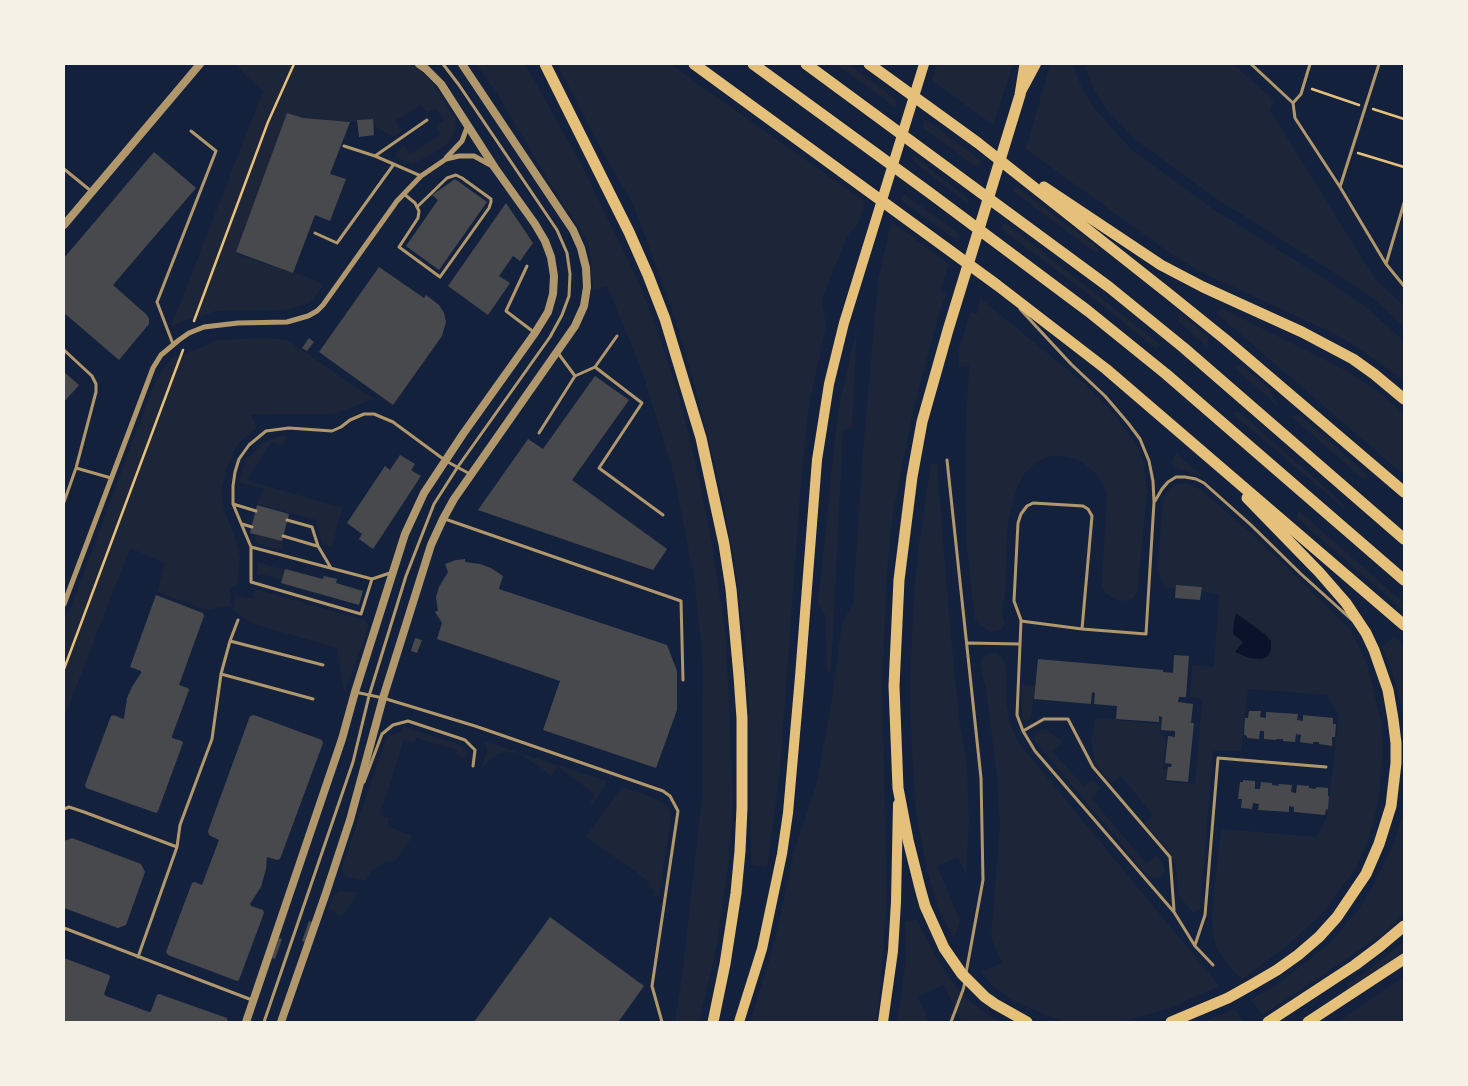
<!DOCTYPE html>
<html>
<head>
<meta charset="utf-8">
<style>
  body { margin:0 }
  #map { position:relative; width:1468px; height:1086px; overflow:hidden; background:#14213d; font-family:"Playfair Display",serif }
  canvas { display:block }
  .frame { position:absolute; inset:0; border:65px solid #f6f1e7; pointer-events:none }
</style>
</head>
<body>
<div id="map">
<canvas width="1468" height="1086"></canvas>
<div class="frame"></div>
</div>
<script>
const ctx = document.querySelector('canvas').getContext('2d');
ctx.lineJoin = 'round';
function paint(path, color) { ctx.fillStyle = color; ctx.fill(path, 'evenodd'); }
const poly = rows => new Path2D(rows.map(r => 'M' + r).join(''));
function trace(path, color, width, dash) { ctx.strokeStyle = color; ctx.lineWidth = width; ctx.lineCap = dash ? 'butt' : 'round'; ctx.setLineDash(dash || []); ctx.stroke(path); }
const green = poly([
  [236,64,413,64,433,83,455,118,456,125,452,138,445,146,425,158,412,164,397,158,395,153,404,145,410,154,441,134,436,126,444,120,436,108,427,113,421,105,395,121,402,131,395,137,392,136,373,125,372,119,350,122,303,118,287,113,236,254,318,281,323,285,310,303,285,310,215,311,203,316,186,320,171,327,263,91,246,76],
  [476,64,525,64,580,162,637,279,655,324,677,389,700,482,713,550,726,638,733,797,728,867,717,944,699,1022,675,1022,683,970,702,795,703,664,695,584,674,475,642,371,607,286,593,290,591,261,588,241,551,185,497,93],
  [557,64,670,64,865,202,858,224,847,236,822,299,826,325,809,406,801,482,780,768,774,818,767,867,751,864,750,731,745,641,734,560,724,505,707,432,684,347,665,289,633,204,603,153],
  [836,64,848,64,897,100,895,107],
  [937,64,1013,64,993,125,932,80],
  [1050,64,1072,64,1083,91,1096,110,1130,148,1213,209,1330,282,1368,309,1404,341,1404,381,1377,361,1341,337,1199,271,1167,251,1026,149],
  [1084,64,1233,64,1274,100,1270,110,1375,279,1404,306,1404,327,1375,300,1336,274,1217,199,1137,141,1106,109,1094,89],
  [925,119,981,161,978,168,922,127],
  [914,156,969,200,968,204,913,161],
  [1015,186,1099,248,1097,254,1013,191],
  [904,194,959,234,957,241,902,201],
  [891,222,949,264,940,291,946,294,939,313,912,415,892,519,887,573,882,683,887,898,879,1004,875,1022,750,1022,770,959,783,904,794,851,817,782,832,698,842,623,853,604,862,463,878,280],
  [1004,222,1161,345,1156,349,1087,293,1001,229],
  [980,298,1085,384,1114,414,1140,450,1145,472,1147,493,1137,593,1133,598,1124,601,1116,600,1105,593,1102,584,1107,492,1095,472,1079,460,1063,456,1052,456,1038,461,1024,474,1016,490,1008,521,1005,593,1002,614,1005,624,1001,630,991,632,981,625,975,619,966,540,965,447,969,365,959,367,959,350,970,312,977,314],
  [1221,308,1347,371,1380,393,1404,414,1404,475,1217,314],
  [1179,312,1209,337,1207,347,1178,321],
  [857,326,852,427,843,430,831,672,827,671,825,615,818,602,838,412],
  [265,338,287,340,374,399,333,414,273,414,251,415,257,428,245,437,235,448,226,470,221,491,224,509,238,547,240,558,237,586,230,587,230,606,206,610,157,592,165,563,130,548,64,718,64,618,70,610,155,382,163,369,172,358,203,347,215,340],
  [1241,365,1269,388,1279,407,1234,367],
  [1239,412,1336,497,1348,512,1232,413],
  [1300,415,1366,474,1364,480,1291,416],
  [279,436,289,436,282,445,271,442,247,480,342,508,332,547,322,544,316,520,258,504,263,489,239,482,246,460,261,445,269,440],
  [1176,453,1203,477,1177,468,1171,462],
  [931,463,937,464,949,615,960,727,967,763,969,823,966,876,958,857,937,866,960,921,954,939,939,910,927,871,916,812,912,753,910,693,913,609,918,550],
  [1187,483,1201,490,1255,537,1351,630,1368,667,1381,721,1383,750,1378,804,1368,840,1357,866,1324,912,1284,948,1258,967,1241,980,1217,950,1212,929,1213,899,1221,829,1317,837,1327,816,1339,715,1327,695,1248,689,1241,751,1213,751,1200,910,1194,913,1190,910,1179,895,1176,867,1172,855,1145,823,1153,815,1121,776,1111,783,1095,764,1091,741,1095,718,1160,724,1160,733,1166,739,1163,769,1167,769,1166,782,1195,784,1202,699,1190,697,1192,665,1214,667,1219,594,1201,591,1201,587,1176,585,1176,589,1165,588,1157,571,1163,498,1168,491,1175,484],
  [1298,510,1404,603,1404,611,1297,518],
  [256,535,279,540,282,543,283,549,279,550,255,543],
  [258,562,284,570,282,580,261,574,260,576,257,575],
  [255,589,364,620,369,625,344,693,337,648,251,623,233,610,236,595,252,599],
  [1394,636,1404,645,1404,734,1402,709,1392,670,1382,648],
  [989,653,997,653,1003,658,1006,667,1007,705,1010,724,1018,742,1219,986,1170,1008,1124,1021,1075,1022,1063,1021,1043,1014,1010,999,995,988,981,972,1002,963,991,938,1000,824,996,769,986,690,980,663,982,657],
  [1022,685,1035,686,1031,718,1028,721,1023,719,1021,706],
  [403,727,455,743,464,748,466,752,466,759,456,755,457,750,416,738,414,742,404,739,380,815,389,818,387,826,413,836,395,861,385,862,372,871,365,881,345,876,342,872,342,867,385,742,389,736,400,732],
  [1042,730,1047,730,1063,742,1052,752,1084,786,1090,781,1094,781,1101,788,1091,798,1146,863,1157,856,1163,863,1165,872,1160,877,1155,878,1147,875,1035,741,1035,733],
  [484,741,606,781,607,783,592,805,590,803,595,794,558,767,552,776,520,754,515,752,500,753,490,760,483,767,481,767,487,751],
  [623,787,655,798,667,806,669,810,671,818,659,897,653,896,654,890,647,887,650,882,586,837,620,789],
  [1404,792,1404,914,1383,934,1263,1015,1250,1000,1278,984,1330,943,1359,909,1375,882,1393,845,1401,819],
  [339,891,358,893,342,917,336,914,335,911,329,909,333,896],
  [917,920,941,966,964,997,988,1015,1001,1022,961,1022,944,985,918,996,929,1022,897,1022,905,966,906,921],
  [1404,942,1404,951,1350,990,1346,985,1370,969],
  [1404,976,1404,1022,1338,1022],
  [1234,1009,1244,1022,1203,1022]
]);
const water = poly([
  [1236,613,1266,635,1271,641,1271,649,1268,656,1262,659,1249,658,1235,652,1243,642,1233,634,1234,622]
]);
const building = poly([
  [287,113,303,118,350,122,330,174,346,179,330,221,315,215,293,273,236,252],
  [373,119,374,135,359,137,357,120],
  [154,152,196,188,113,285,147,315,149,319,149,324,119,360,64,313,64,258],
  [455,179,487,202,439,270,406,246,438,200,432,195],
  [506,203,533,243,520,261,513,256,499,276,510,283,488,315,448,286],
  [379,267,424,298,426,295,439,305,444,313,446,322,442,336,393,405,319,352],
  [309,338,314,342,307,351,302,348],
  [64,372,79,385,64,402],
  [595,376,629,400,572,480,667,549,653,570,478,510,528,439,543,449],
  [400,455,415,464,411,470,421,476,373,549,359,539,362,534,347,523,385,466,390,470],
  [257,505,289,514,282,541,250,533],
  [465,559,465,562,480,564,491,568,503,576,499,589,667,645,677,671,677,710,656,768,543,730,560,681,437,639,442,623,435,612,438,611,436,597,439,587,448,572,445,564,456,560],
  [285,569,323,579,324,576,337,579,336,583,363,591,359,605,281,583],
  [1176,585,1202,587,1200,600,1175,598],
  [156,595,203,613,204,616,179,685,188,688,189,690,172,736,172,738,182,741,183,743,158,811,156,813,86,788,85,785,111,716,114,715,123,719,124,718,127,698,132,687,141,673,141,671,130,667],
  [415,638,422,640,417,653,411,651],
  [1174,655,1189,656,1186,697,1179,697,1178,702,1193,704,1191,723,1194,723,1188,782,1166,780,1168,767,1171,767,1172,764,1165,763,1168,736,1175,737,1175,731,1161,730,1162,717,1159,716,1159,722,1116,719,1117,706,1094,704,1095,693,1092,692,1091,704,1034,699,1038,659,1163,670,1163,672,1173,673],
  [1249,711,1261,711,1260,717,1266,718,1266,712,1298,714,1297,720,1303,721,1303,715,1333,718,1333,724,1336,724,1335,737,1332,737,1332,746,1319,744,1319,742,1313,742,1313,744,1300,742,1301,735,1296,734,1295,742,1283,741,1283,739,1276,739,1276,740,1264,739,1264,731,1260,731,1259,739,1247,738,1247,736,1244,735,1245,718,1248,718],
  [254,715,322,740,323,743,280,859,277,860,267,857,266,869,261,887,250,904,251,906,263,910,264,913,239,980,237,981,168,955,166,952,192,883,195,882,202,885,219,840,209,835,208,831,250,716],
  [1243,780,1255,781,1255,789,1260,789,1261,782,1272,783,1272,785,1279,786,1278,784,1292,785,1291,792,1296,793,1297,785,1309,786,1309,788,1316,789,1316,787,1328,788,1328,796,1329,796,1328,810,1326,809,1325,815,1294,812,1294,807,1289,806,1289,812,1258,810,1259,804,1253,803,1252,809,1241,808,1242,799,1238,799,1240,782,1243,782],
  [72,838,141,864,145,872,126,925,118,928,64,908,64,841],
  [550,917,644,986,619,1021,621,1022,474,1022],
  [309,921,312,922,305,942,302,941],
  [279,938,282,939,275,959,272,958],
  [64,958,109,975,110,977,104,994,106,996,149,1012,151,1011,157,995,159,994,227,1018,228,1022,64,1022]
]);
const path = poly([
  [1312,89,1359,105],
  [1373,109,1404,119],
  [1358,153,1404,167],
  [194,321,268,122,294,64],
  [64,669,183,350]
]);
const service = poly([
  [1251,64,1293,103],
  [1293,103,1295,118,1340,187,1386,264,1404,286],
  [1293,103,1301,94,1310,64],
  [344,146,375,156,421,176],
  [375,156,427,120],
  [64,169,91,191],
  [1340,187,1379,64],
  [404,194,415,203,419,211,418,218,399,247,440,277,489,208,491,202,491,199,462,178,456,175,447,178,417,207],
  [315,233,337,243,394,164],
  [1386,264,1404,203],
  [527,266,506,311,535,333],
  [1020,309,1071,364,1105,396,1128,423,1140,439,1149,461,1153,481,1154,502,1146,634,1082,629,1021,621,1017,715,1023,731,1035,751,1174,912,1195,946,1213,965],
  [173,344,157,302,216,151,191,131],
  [64,350,92,376,96,384,96,392,76,468,64,502],
  [558,353,575,376,595,367,642,403,599,468,663,515],
  [595,367,617,336],
  [539,433,575,376],
  [947,460,981,778,983,880,966,973],
  [76,468,111,478],
  [1155,501,1162,489,1168,482,1176,477,1185,477,1196,479,1204,483,1251,525,1301,574,1352,620],
  [233,504,256,511],
  [445,519,681,601,683,680],
  [287,520,312,527,318,546,331,568],
  [242,524,252,527],
  [283,536,317,546],
  [251,547,251,582,361,614,372,579],
  [390,573,372,579,251,547,233,504,233,486,235,472,239,459,249,445,266,431,289,428,332,431,341,427,350,420,364,414,374,414,393,422,446,461,470,474],
  [1021,620,1014,601,1018,523,1021,514,1027,506,1033,503,1083,506,1088,509,1092,516,1082,629],
  [230,641,323,665],
  [968,643,1020,644],
  [221,674,313,699],
  [355,692,383,698,475,726,663,791,670,796,678,811,652,986,662,1022],
  [1023,731,1044,719,1068,719,1093,767,1170,857,1174,910],
  [364,782,382,734,393,725,408,721,465,740,475,750,473,766],
  [64,809,69,807,84,812,177,847],
  [64,928,252,1000],
  [1195,945,1205,915,1218,758,1326,767],
  [138,957,177,847,180,825,212,739,221,674,230,641,238,620],
  [264,1022,353,762,369,696,406,576,434,504,457,468,550,337,562,315,569,296,570,274,567,253,557,230,459,85,443,64],
  [951,1022,963,990,965,982]
]);
const minor = poly([
  [446,158,462,141,468,125],
  [64,604,153,368,161,355,179,340,189,333,204,327,238,323,287,322,308,316,317,311,323,305,397,201,421,176,446,159,459,156,474,156,494,167]
]);
const tertiary = poly([
  [64,225,200,64],
  [246,1022,342,739,355,692,405,534,424,493,463,434,535,333,548,312,553,294,554,276,551,257,545,241,535,224,495,168,441,84,426,69,419,64],
  [281,1022,326,893,350,820,383,698,431,545,443,519,454,499,575,326,584,306,587,287,586,268,581,248,573,230,462,64]
]);
const trunk = poly([
  [1022,90,1036,64],
  [739,1022,762,949,782,854,788,813,800,677,817,460,829,384,844,323,924,64],
  [883,1022,893,951,896,902,898,804]
]);
const motorway = poly([
  [545,64,629,232,648,275,665,319,701,438,724,544,731,589,739,676,742,718,742,808,740,851,736,893,725,964,713,1022],
  [694,64,997,285,1106,369,1404,625],
  [753,64,930,193,1088,311,1166,374,1404,580],
  [806,64,1109,287,1184,348,1404,539],
  [869,64,978,143,1169,294,1226,340,1404,492],
  [1025,64,1020,95,948,330,922,422,912,477,899,580,894,686,898,788,908,840,920,888,925,906,944,948,962,974,985,997,995,1004,1027,1022],
  [1044,187,1161,265,1203,287,1302,332,1353,359,1374,374,1404,399],
  [1171,1022,1228,998,1253,984,1277,970,1298,955,1319,937,1337,917,1366,874,1379,844,1391,806,1396,763,1396,743,1393,719,1388,690,1374,650,1366,633,1346,603,1319,572,1247,498],
  [1268,1022,1355,965,1379,947,1404,926],
  [1308,1022,1404,959]
]);
paint(green, '#1d2539');
paint(water, '#0b132b');
paint(building, '#48494c');
trace(path, '#e5c07b', 2.5);
trace(service, '#b1986c', 3);
trace(minor, '#b1986c', 5);
trace(tertiary, '#b1986c', 8);
trace(trunk, '#e5c07b', 10);
trace(motorway, '#e5c07b', 11);
</script>
</body>
</html>
